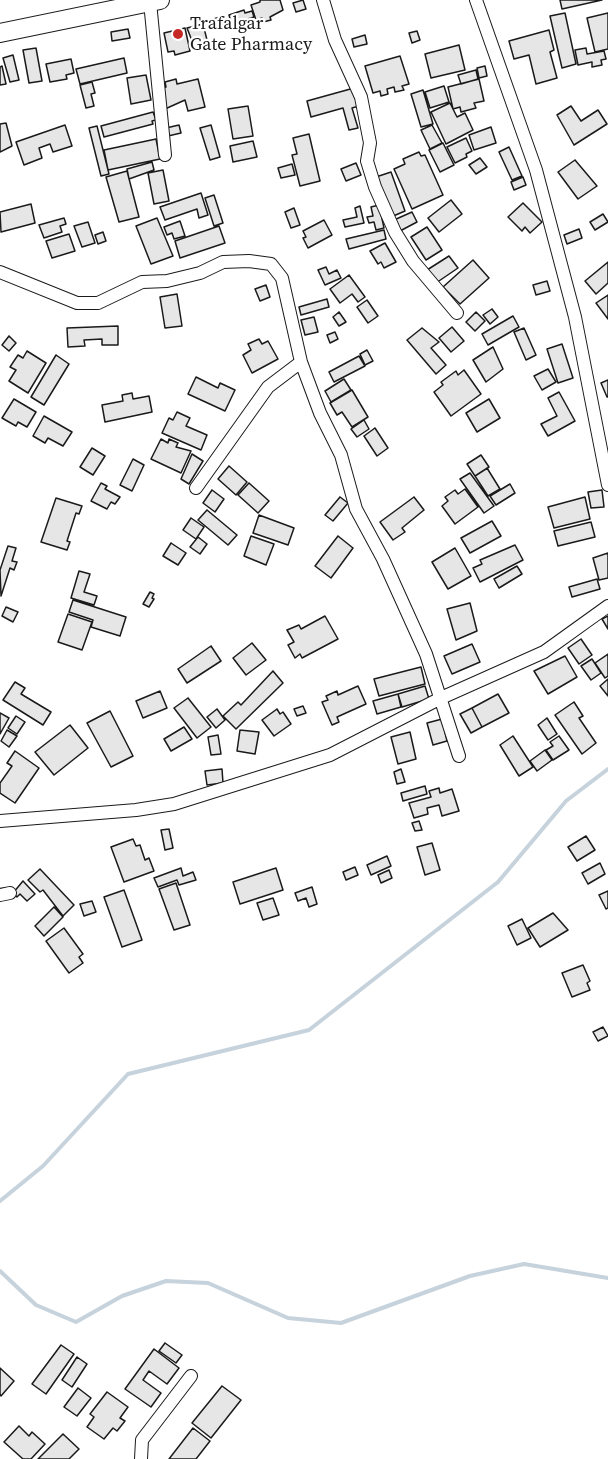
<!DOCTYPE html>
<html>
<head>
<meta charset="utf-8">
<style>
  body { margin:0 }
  canvas { display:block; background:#fff }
</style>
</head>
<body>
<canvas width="608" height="1459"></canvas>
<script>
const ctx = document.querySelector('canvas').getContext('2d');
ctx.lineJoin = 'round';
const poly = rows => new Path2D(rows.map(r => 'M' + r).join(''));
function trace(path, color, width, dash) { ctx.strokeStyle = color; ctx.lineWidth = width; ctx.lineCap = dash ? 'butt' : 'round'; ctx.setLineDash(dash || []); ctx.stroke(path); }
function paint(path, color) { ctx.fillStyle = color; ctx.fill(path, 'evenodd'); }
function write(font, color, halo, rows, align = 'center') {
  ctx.font = font + ' "Source Serif 4",serif'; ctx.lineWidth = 4.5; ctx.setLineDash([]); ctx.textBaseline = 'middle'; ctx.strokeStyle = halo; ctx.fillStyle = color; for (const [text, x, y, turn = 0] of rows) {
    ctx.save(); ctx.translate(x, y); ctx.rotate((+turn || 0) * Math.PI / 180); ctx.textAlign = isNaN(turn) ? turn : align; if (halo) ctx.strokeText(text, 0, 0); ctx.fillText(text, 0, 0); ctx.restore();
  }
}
const stream = poly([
  [0,1201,43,1166,128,1074,309,1030,498,882,566,801,608,769],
  [0,1271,36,1305,76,1322,122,1296,166,1281,208,1283,288,1318,341,1323,470,1276,524,1264,608,1278]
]);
const building = poly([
  [260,0,280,0,283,10,270,17,271,20,263,22,262,18,256,20,251,5,260,2,260,0],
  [303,0,306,9,296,12,293,3,303,0],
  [560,0,602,0,562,9,560,0],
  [244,10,245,13,252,11,254,17,248,19,250,26,233,29,229,15,244,10],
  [565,13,576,64,562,68,550,16,565,13],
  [608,13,608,49,595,52,587,18,608,13],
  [220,17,222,25,210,29,207,21,220,17],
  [203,24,209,48,196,51,187,28,203,24],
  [185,28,190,51,175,55,174,51,168,52,164,33,185,28],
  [128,29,130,38,112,41,111,32,128,29],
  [549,30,554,50,550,52,557,78,536,84,529,55,514,59,509,41,549,30],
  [417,31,420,40,412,43,409,33,417,31],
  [365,35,367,44,354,47,352,39,365,35],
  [459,45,465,70,431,78,425,54,459,45],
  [36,48,42,81,29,83,23,50,36,48],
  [586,48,587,54,604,51,606,59,601,60,602,65,592,67,592,62,578,65,575,50,586,48],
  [13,55,19,80,10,82,3,58,13,55],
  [400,56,409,84,402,86,404,90,395,92,394,87,387,89,388,94,381,96,380,91,373,93,365,66,400,56],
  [124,58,127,73,80,84,76,69,124,58],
  [71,59,74,73,66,75,67,79,50,82,46,64,71,59],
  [2,66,6,84,0,85,0,67,2,66],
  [485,66,487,76,479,78,477,68,485,66],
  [476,70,478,79,461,84,458,75,476,70],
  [146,75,151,100,131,104,127,78,146,75],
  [176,79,177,84,198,79,205,107,188,111,185,100,165,109,160,89,166,87,165,82,176,79],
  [479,79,484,101,474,103,476,108,461,112,460,107,453,109,448,87,479,79],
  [92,82,95,93,91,94,94,106,86,108,80,85,92,82],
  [444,86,449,102,430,108,425,92,444,86],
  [354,88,359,106,352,108,358,128,349,130,343,108,311,117,307,101,354,88],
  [423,90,433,124,421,127,411,94,423,90],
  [450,103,457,117,465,113,473,130,446,144,431,112,450,103],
  [248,106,253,136,233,139,228,109,248,106],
  [571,106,581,121,598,110,607,124,574,145,557,115,571,106],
  [153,112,156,120,152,121,153,124,104,137,101,126,153,112],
  [6,123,12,146,0,152,0,124,6,123],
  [65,125,72,146,53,152,50,144,39,148,42,158,24,165,16,142,65,125],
  [179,125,181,133,168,136,166,128,179,125],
  [211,125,220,157,210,160,200,128,211,125],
  [432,125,442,143,430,149,421,130,432,125],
  [97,126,109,174,101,176,89,128,97,126],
  [491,127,496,143,474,150,469,135,491,127],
  [309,134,320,181,300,186,292,155,297,154,293,138,309,134],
  [466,138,472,151,466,154,467,157,455,163,447,147,466,138],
  [156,139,160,159,108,170,104,150,156,139],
  [253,141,257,157,233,162,230,146,253,141],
  [443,143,454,165,440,172,429,150,443,143],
  [509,147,522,176,512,180,499,152,509,147],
  [419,152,421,156,425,155,443,195,412,209,394,169,405,164,403,159,419,152],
  [480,158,487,167,476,174,469,165,480,158],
  [575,160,597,186,578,199,558,172,575,160],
  [152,162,154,170,129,179,127,169,152,162],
  [356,163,361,175,346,181,341,169,356,163],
  [292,164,295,175,281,178,278,168,292,164],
  [163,170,169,201,154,204,148,173,163,170],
  [127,171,139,217,119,222,106,177,127,171],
  [391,172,405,211,391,217,376,177,391,172],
  [523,177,526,185,514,190,511,182,523,177],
  [201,193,208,215,199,218,197,209,165,220,160,207,201,193],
  [214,195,223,223,214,226,205,198,214,195],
  [451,200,462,214,439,232,428,218,451,200],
  [523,203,542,222,530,233,525,227,522,231,508,217,523,203],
  [31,204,35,223,1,232,0,212,31,204],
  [379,205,384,228,376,230,374,222,369,223,367,217,373,216,371,207,379,205],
  [360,206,364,223,345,227,343,220,357,217,355,208,360,206],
  [294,208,300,225,291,228,285,212,294,208],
  [412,212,417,222,400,231,394,220,412,212],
  [603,214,608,222,595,230,590,222,603,214],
  [64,218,66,224,60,226,62,232,44,238,39,225,64,218],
  [157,218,173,256,151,264,136,226,157,218],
  [324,220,332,235,308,248,303,238,306,237,303,231,324,220],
  [180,221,185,236,174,239,172,233,167,235,164,227,180,221],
  [88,222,95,243,82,247,74,226,88,222],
  [219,226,225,243,180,258,175,241,219,226],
  [427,227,442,250,426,260,411,237,427,227],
  [579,229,582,238,567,244,564,235,579,229],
  [384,230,386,239,349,249,346,239,384,230],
  [103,232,106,241,98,244,95,235,103,232],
  [69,234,75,251,52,258,46,241,69,234],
  [385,243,396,262,384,268,381,262,378,264,370,251,385,243],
  [449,256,458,268,436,283,427,270,449,256],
  [473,260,489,278,460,304,443,287,473,260],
  [608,262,608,283,596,294,585,281,608,262],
  [326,267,329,274,337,270,341,278,325,285,318,270,326,267],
  [349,275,365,297,358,302,352,294,340,303,330,289,349,275],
  [547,281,550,291,536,295,533,285,547,281],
  [266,285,270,297,260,301,255,289,266,285],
  [177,294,182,326,165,328,160,297,177,294],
  [608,295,608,319,596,303,608,295],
  [327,299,329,307,301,315,299,307,327,299],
  [367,300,378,316,368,323,357,307,367,300],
  [492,309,498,317,490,324,483,315,492,309],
  [339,312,346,322,339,326,333,317,339,312],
  [476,312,485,321,475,331,466,322,476,312],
  [513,316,519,327,488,345,482,334,513,316],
  [314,317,318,332,305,335,301,320,314,317],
  [118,326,118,345,102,345,102,339,84,340,85,346,68,347,67,328,118,326],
  [452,327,464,341,451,352,439,338,452,327],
  [422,328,439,342,431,348,446,365,436,374,407,340,422,328],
  [524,328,536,355,526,360,514,332,524,328],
  [335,332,338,339,330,343,327,335,335,332],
  [9,336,16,343,9,351,2,345,9,336],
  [259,339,262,344,268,341,278,359,252,373,243,355,251,350,248,344,259,339],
  [562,344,573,378,558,383,547,349,562,344],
  [493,347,503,369,486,382,473,360,493,347],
  [367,350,373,361,365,365,360,354,367,350],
  [27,351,46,363,28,393,9,381,16,370,10,367,18,355,23,358,27,351],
  [56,355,69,364,44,405,31,397,56,355],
  [359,356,365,366,334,382,329,372,359,356],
  [548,369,556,382,542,390,534,376,548,369],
  [464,370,481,394,451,416,434,392,443,385,441,382,456,371,458,375,464,370],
  [196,377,218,388,220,383,235,390,225,411,188,394,196,377],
  [344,379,351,390,331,402,325,391,344,379],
  [608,380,608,397,607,397,601,383,608,380],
  [352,390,368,417,352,427,342,412,337,415,330,403,352,390],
  [559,392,575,421,548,436,541,424,557,416,548,398,559,392],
  [132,393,133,399,149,396,152,412,105,422,102,405,123,401,122,395,132,393],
  [14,399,36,412,27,427,18,422,16,426,2,418,14,399],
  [489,399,500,418,477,432,466,413,489,399],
  [177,412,190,418,186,426,207,435,201,450,162,433,169,418,173,420,177,412],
  [44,416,72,432,63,446,48,438,45,443,33,436,44,416],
  [364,420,369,429,357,437,351,429,364,420],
  [375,428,388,448,377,456,364,436,375,428],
  [161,439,168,443,169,439,178,443,176,447,191,451,181,473,151,459,161,439],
  [92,448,105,456,93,475,80,467,92,448],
  [192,454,203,461,189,484,181,479,192,454],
  [481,455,489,467,475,476,467,464,481,455],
  [133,459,144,465,132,491,120,485,133,459],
  [229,466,247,482,236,495,218,479,229,466],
  [487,468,500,489,488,496,475,476,487,468],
  [470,473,494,506,484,513,460,479,470,473],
  [101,483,107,486,105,489,120,497,115,504,111,502,107,509,91,501,101,483],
  [249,483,269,501,258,513,238,495,249,483],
  [510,484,515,493,496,505,490,496,510,484],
  [465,489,478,507,455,524,442,506,448,501,445,497,455,490,458,494,465,489],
  [212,490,224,499,215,512,203,503,212,490],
  [602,490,604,507,591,508,588,492,602,490],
  [340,497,348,503,333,521,325,515,340,497],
  [414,497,424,510,402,528,405,532,393,540,380,522,414,497],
  [585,497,590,519,554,528,548,507,585,497],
  [56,498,82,506,79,514,76,513,67,541,70,542,67,550,41,542,56,498],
  [207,510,237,535,228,545,198,520,207,510],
  [259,515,294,528,288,545,253,533,259,515],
  [191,518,204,527,196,539,183,530,191,518],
  [492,521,501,536,470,553,461,538,492,521],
  [591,522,595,537,558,546,554,531,591,522],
  [251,536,274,544,266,565,244,556,251,536],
  [338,536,353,548,331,578,315,566,338,536],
  [198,537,207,544,200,554,190,547,198,537],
  [171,543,186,553,178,565,163,556,171,543],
  [515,545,523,560,480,582,473,568,482,564,480,560,515,545],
  [8,546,16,548,12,561,17,562,14,570,10,568,1,596,0,570,8,546],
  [455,548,471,576,448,589,432,562,455,548],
  [608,553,608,578,599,580,593,558,608,553],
  [517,566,522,574,499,588,494,579,517,566],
  [79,571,90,574,84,592,97,596,94,605,71,598,79,571],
  [597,579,600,589,572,597,569,587,597,579],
  [150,592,154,594,152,598,154,599,149,607,143,604,150,592],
  [73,600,126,617,120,636,91,627,93,620,69,612,73,600],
  [470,603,477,631,456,640,447,609,470,603],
  [6,607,18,612,13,622,2,616,6,607],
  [68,614,92,622,82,650,58,642,68,614],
  [325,616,338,639,302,658,300,654,295,658,288,645,294,642,287,630,299,625,301,629,325,616],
  [608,616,608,629,602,619,608,616],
  [581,639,592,655,579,664,568,648,581,639],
  [252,643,266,660,246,675,233,658,252,643],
  [472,644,480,662,452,674,444,656,472,644],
  [211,646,221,661,187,683,178,669,211,646],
  [608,654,608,676,605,678,595,663,608,654],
  [565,656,577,677,548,694,534,671,565,656],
  [592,659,601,673,591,680,581,666,592,659],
  [421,667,425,684,379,696,374,679,421,667],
  [273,671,283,683,236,729,223,716,238,702,241,705,273,671],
  [608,679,608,696,600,686,608,679],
  [15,682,25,688,21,694,51,712,43,725,3,700,15,682],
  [358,686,366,704,337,717,339,722,332,725,322,702,328,700,326,696,337,691,338,695,358,686],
  [425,686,429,699,402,707,398,694,425,686],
  [160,691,167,708,143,718,136,701,160,691],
  [398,694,401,707,377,714,373,701,398,694],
  [498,694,509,713,482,727,472,708,498,694],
  [188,698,211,727,197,738,174,708,188,698],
  [574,702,583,716,579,718,596,743,582,754,555,715,574,702],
  [303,706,306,713,297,716,294,709,303,706],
  [472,708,482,727,471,733,460,714,472,708],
  [217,709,225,720,216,728,207,717,217,709],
  [277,709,280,714,283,712,291,724,274,736,262,720,277,709],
  [110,711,133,756,111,767,87,723,110,711],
  [0,713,9,718,0,734,0,713],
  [16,716,25,722,17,734,8,728,16,716],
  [547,718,557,734,548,740,538,725,547,718],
  [442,719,447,741,433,745,427,723,442,719],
  [70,725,88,748,54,775,35,752,70,725],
  [184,727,192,739,171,751,164,739,184,727],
  [7,730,17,736,9,747,1,741,7,730],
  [240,730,259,732,255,754,237,751,240,730],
  [410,732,416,759,398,764,391,737,410,732],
  [218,735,221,754,211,755,208,737,218,735],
  [513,736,533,767,519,776,500,745,513,736],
  [559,736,569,750,553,760,546,750,553,746,550,742,559,736],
  [545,750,552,760,537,771,530,761,545,750],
  [15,751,39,768,15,803,0,793,0,783,12,766,7,763,15,751],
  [222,769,223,783,207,785,205,771,222,769],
  [401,769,405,782,397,784,394,772,401,769],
  [425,786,427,794,403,801,401,793,425,786],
  [439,788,440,793,452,789,459,811,442,816,439,805,427,808,428,814,414,818,409,803,431,797,429,791,439,788],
  [419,821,422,830,415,831,412,823,419,821],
  [169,829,173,848,165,850,161,830,169,829],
  [586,836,595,850,577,861,568,847,586,836],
  [133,839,136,846,140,845,145,860,149,858,154,871,124,882,111,847,133,839],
  [432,843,440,870,425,875,417,847,432,843],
  [387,856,391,866,371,875,367,865,387,856],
  [600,863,605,874,588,884,582,873,600,863],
  [355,867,358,875,346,880,343,872,355,867],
  [181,868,183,876,193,872,196,880,179,885,177,880,158,887,154,878,181,868],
  [276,868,283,890,240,904,233,882,276,868],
  [40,869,74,905,63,916,43,890,40,892,28,880,40,869],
  [389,870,392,878,381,883,378,875,389,870],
  [23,881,35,894,27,901,20,894,17,897,13,893,23,881],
  [176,883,190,925,174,930,159,889,176,883],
  [312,887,317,904,309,907,306,898,298,901,295,893,312,887],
  [124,890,142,940,122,947,104,897,124,890],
  [608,891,608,908,606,909,599,895,608,891],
  [273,898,279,915,263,920,257,903,273,898],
  [92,901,96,912,84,916,80,904,92,901],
  [54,907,63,917,44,936,35,926,54,907],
  [553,913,568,930,540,947,528,928,553,913],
  [522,919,531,938,517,945,508,926,522,919],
  [64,928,83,954,79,957,83,963,69,973,46,941,64,928],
  [583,965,590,981,587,983,590,990,572,997,562,973,583,965],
  [603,1027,608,1036,598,1041,593,1032,603,1027],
  [165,1343,182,1355,176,1363,159,1351,165,1343],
  [61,1345,74,1354,46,1394,32,1384,61,1345],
  [154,1349,179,1368,167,1384,149,1371,143,1380,161,1393,151,1407,125,1389,154,1349],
  [77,1357,87,1364,72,1387,62,1380,77,1357],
  [0,1368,14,1381,1,1396,0,1394,0,1368],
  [222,1386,241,1400,211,1438,192,1423,222,1386],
  [78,1388,91,1398,77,1416,64,1407,78,1388],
  [107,1392,128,1407,120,1418,125,1421,117,1431,113,1428,104,1439,87,1427,94,1417,90,1414,107,1392],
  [19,1426,29,1436,32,1432,45,1444,31,1459,23,1459,4,1442,19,1426],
  [193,1428,210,1441,196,1459,169,1459,193,1428],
  [63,1434,79,1449,69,1459,38,1459,63,1434]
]);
const minor = poly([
  [323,0,335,40,361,97,370,143,367,161,375,187,395,232,413,261,457,313],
  [476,0,536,170,575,317,608,485],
  [150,2,165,155],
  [0,272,77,303,98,303,142,282,167,281,200,273,223,262,249,261,271,264,282,278,301,362,320,413,341,455,356,509,383,559,426,654,459,756],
  [196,488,268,387,301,362],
  [0,821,136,810,174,804,330,755,441,698,544,652,608,606],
  [0,895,10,893],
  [141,1459,142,1440,191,1376]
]);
const primary = poly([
  [0,33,160,0]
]);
const markers = [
  [178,34,6,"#c62828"]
];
const poiNames = [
  ["Trafalgar",190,24],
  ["Gate Pharmacy",190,45]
];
trace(stream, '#c6d2dc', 4);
paint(building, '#e6e6e6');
trace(building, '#1a1a1a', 1.5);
trace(minor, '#1a1a1a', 14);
trace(primary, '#1a1a1a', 20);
trace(minor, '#fff', 12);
trace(primary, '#fff', 18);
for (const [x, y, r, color] of markers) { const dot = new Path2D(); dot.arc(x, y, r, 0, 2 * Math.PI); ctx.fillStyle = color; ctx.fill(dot); trace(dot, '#fff', 2); }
write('18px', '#1a1a1a', '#fff', poiNames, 'left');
</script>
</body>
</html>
